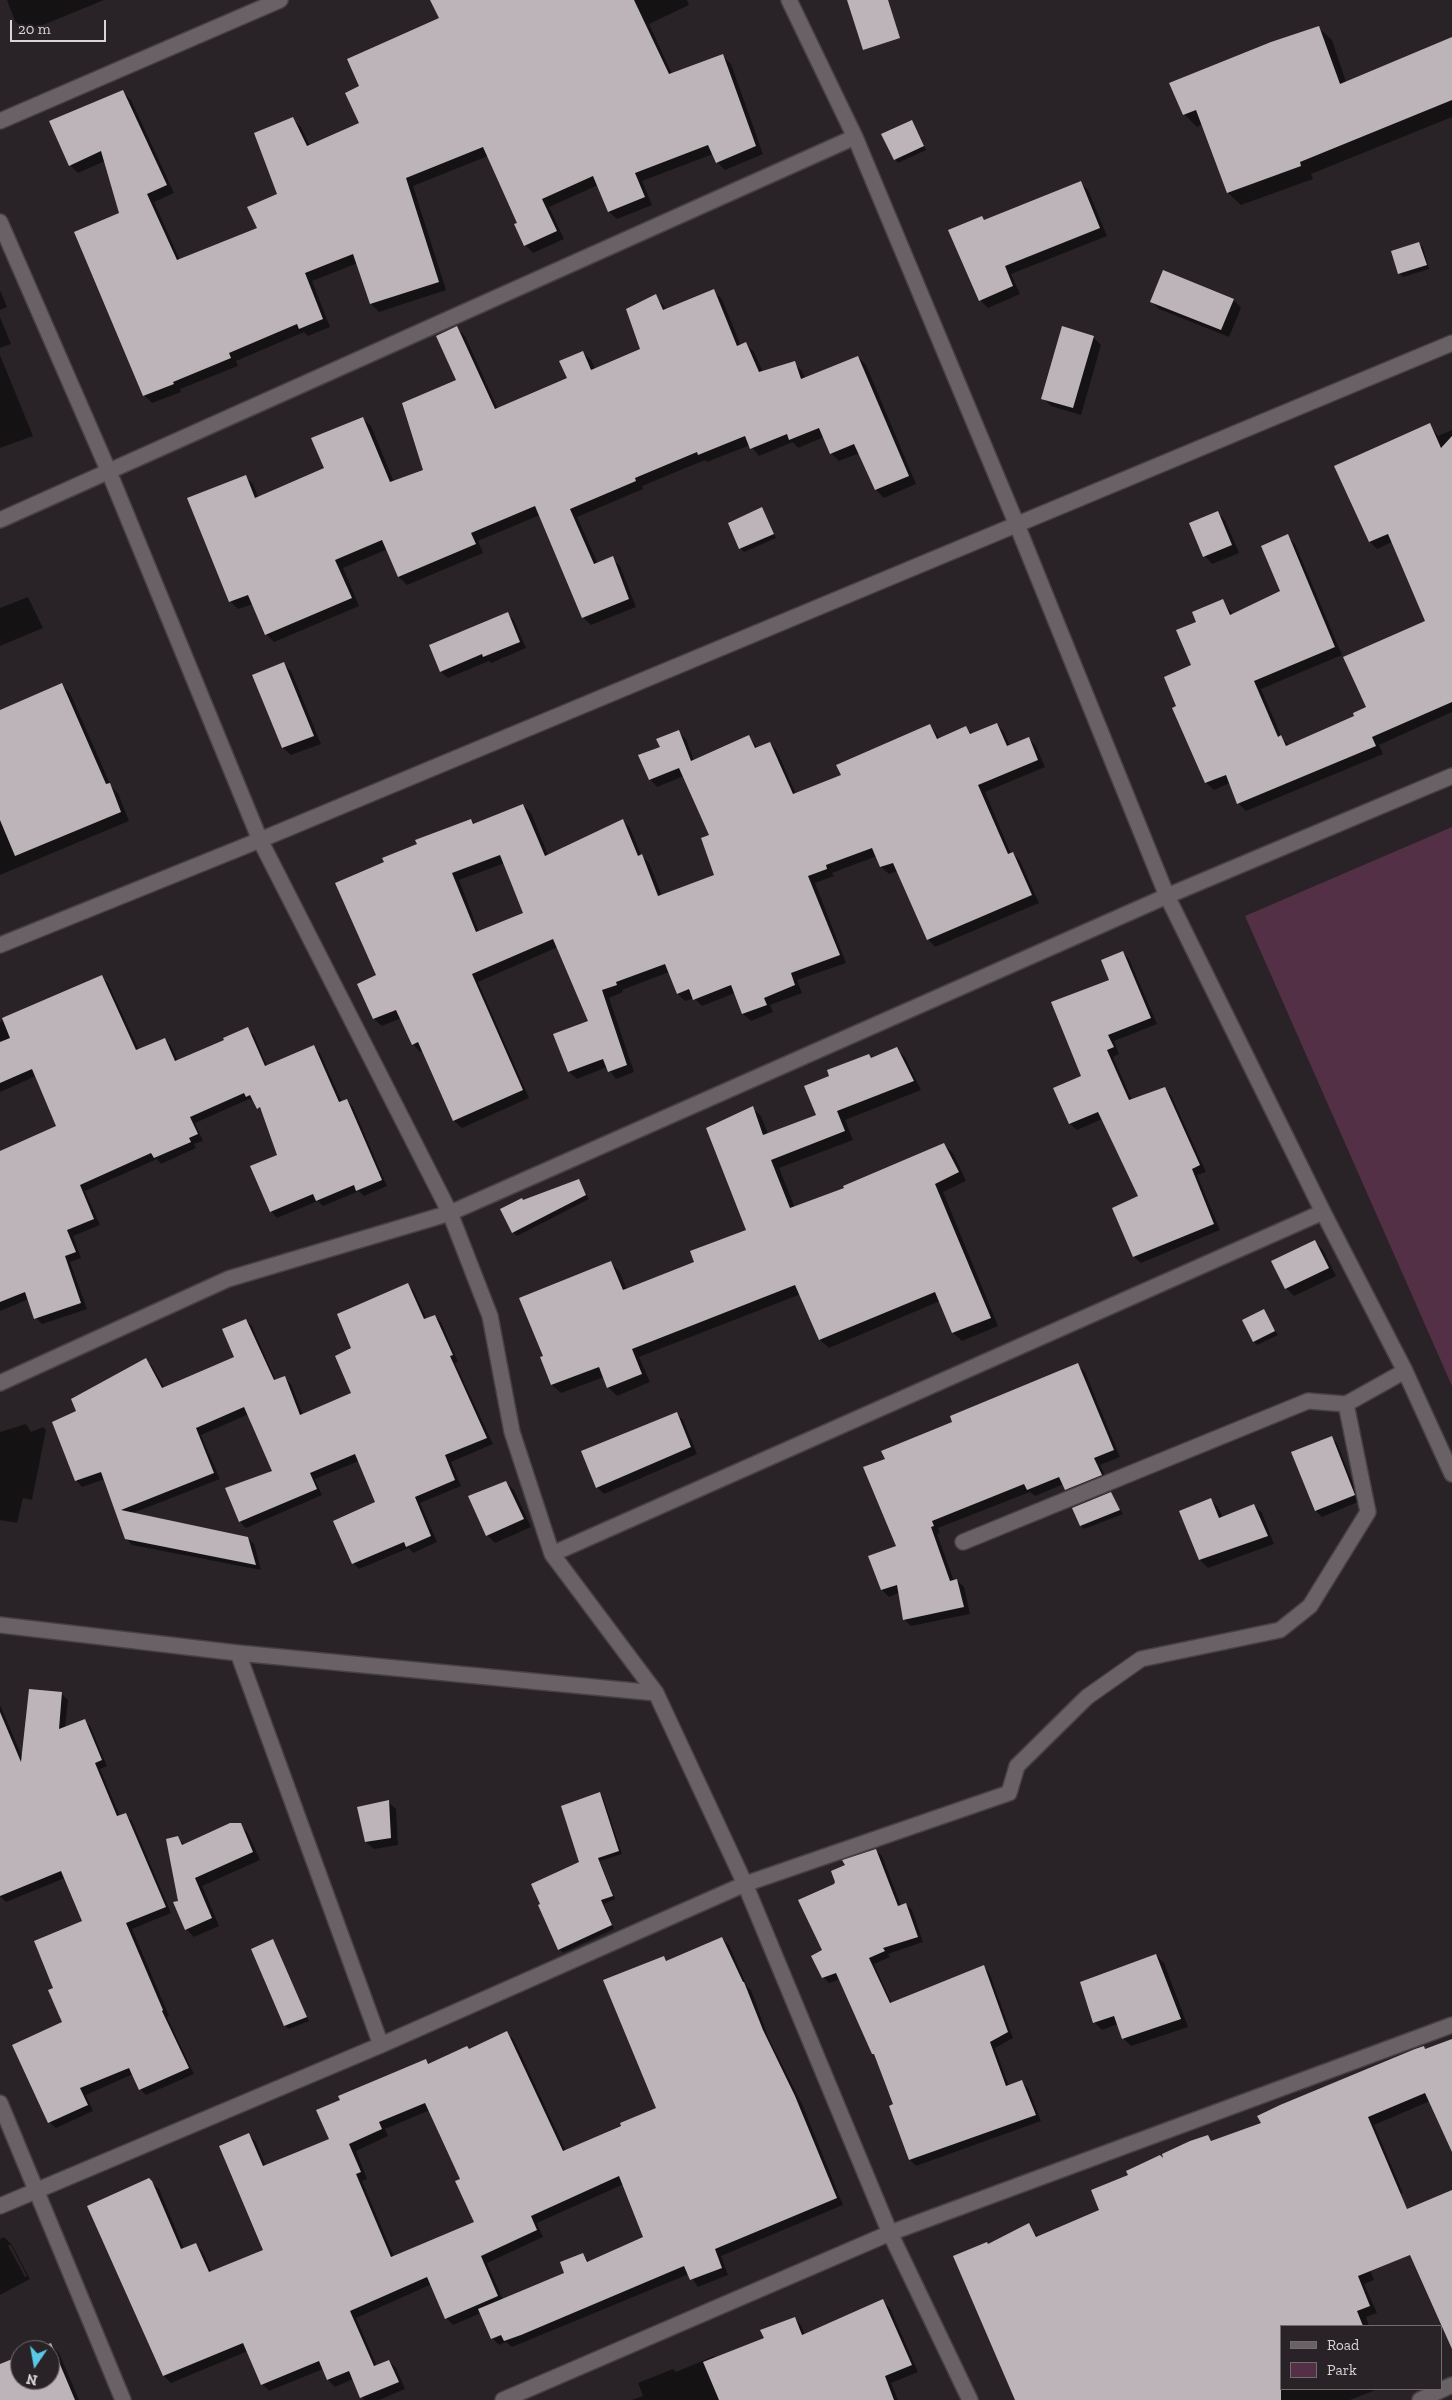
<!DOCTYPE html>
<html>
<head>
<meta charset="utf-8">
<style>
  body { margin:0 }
  #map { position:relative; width:1452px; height:2400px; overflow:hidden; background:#292327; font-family:"Zilla Slab",serif }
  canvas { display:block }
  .legend { position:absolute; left:1280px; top:2325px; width:162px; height:65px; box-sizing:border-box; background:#292327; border:1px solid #706b6e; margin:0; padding:6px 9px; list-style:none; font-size:15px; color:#dad6d8 }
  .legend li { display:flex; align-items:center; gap:10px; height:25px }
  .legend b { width:25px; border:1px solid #706b6e }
  .north { position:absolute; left:10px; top:2340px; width:50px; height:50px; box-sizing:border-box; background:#292327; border:1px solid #706b6e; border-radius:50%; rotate:192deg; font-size:14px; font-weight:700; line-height:20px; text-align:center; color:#dad6d8 }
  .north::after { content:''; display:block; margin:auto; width:18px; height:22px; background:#5ac8e6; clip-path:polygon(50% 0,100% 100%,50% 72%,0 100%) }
  .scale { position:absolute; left:10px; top:20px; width:96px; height:22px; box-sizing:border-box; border:2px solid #dad6d8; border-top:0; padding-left:6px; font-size:15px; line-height:18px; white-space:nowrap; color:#dad6d8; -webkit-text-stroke:4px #292327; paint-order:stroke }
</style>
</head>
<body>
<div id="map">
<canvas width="1452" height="2400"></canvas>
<ul class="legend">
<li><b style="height:6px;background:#696165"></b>Road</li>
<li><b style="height:14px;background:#533045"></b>Park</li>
</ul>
<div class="north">N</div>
<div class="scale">20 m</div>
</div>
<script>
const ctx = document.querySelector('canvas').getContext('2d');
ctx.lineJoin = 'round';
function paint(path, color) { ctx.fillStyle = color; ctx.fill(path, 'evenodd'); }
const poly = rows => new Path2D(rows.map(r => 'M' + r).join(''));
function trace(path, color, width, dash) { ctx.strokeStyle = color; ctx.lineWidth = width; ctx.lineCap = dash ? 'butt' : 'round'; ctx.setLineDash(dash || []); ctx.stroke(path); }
const green = poly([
  [1452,827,1452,1386,1245,916]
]);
const shadow = poly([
  [7,0,104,0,26,32,15,21],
  [431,0,687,0,689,5,649,24,672,74,723,56,731,64,763,154,725,170,717,162,713,154,642,181,652,205,617,219,609,212,598,185,549,207,564,239,533,253,525,245,518,223,488,156,413,186,446,290,379,312,371,304,358,263,312,281,330,327,308,336,304,332,236,361,238,366,180,389,181,392,152,403,144,395,76,233,121,213,105,161,78,173,70,165,123,92,131,100,174,193,154,202,180,260,258,228,279,195,293,119,301,127,310,146,361,124,361,86,440,19],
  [1319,28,1332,40,1346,82,1452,38,1452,117,1311,174,1313,179,1241,205,1228,193,1202,124,1197,127,1184,114],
  [912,122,926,150,898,163,895,159],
  [1080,182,1088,190,1107,236,1011,274,1020,294,988,308,980,300,982,217,985,221],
  [1419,244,1423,247,1429,269,1403,277,1399,273],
  [1163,272,1234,300,1241,308,1229,337,1159,309,1151,301],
  [0,290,7,307,0,310],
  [714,291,722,299,741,346,746,344,754,352,763,372,794,363,802,371,805,378,858,357,866,365,916,484,884,498,876,490,860,453,839,461,831,453,824,437,798,448,793,442,759,456,750,445,707,462,705,460,642,486,643,489,577,517,598,564,612,558,620,566,636,607,591,625,583,617,540,515,478,541,483,553,407,585,399,577,388,549,343,568,359,606,274,642,266,634,253,604,238,609,230,601,245,476,253,484,258,497,326,469,363,418,371,426,394,482,425,470,457,381,457,328,465,336,498,409,569,379,583,352,591,360,595,369,641,349,656,296,667,310],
  [0,317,11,344,0,348],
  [1093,337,1101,345,1081,415,1051,406,1043,398],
  [0,355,33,436,0,448],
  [1430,425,1438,436,1452,430,1452,621,1392,542,1377,549,1370,542],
  [762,509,776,538,744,552,740,548],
  [1217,512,1225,520,1239,553,1212,564,1205,556],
  [1287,536,1295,544,1342,655,1261,689,1282,738,1290,746,1356,717,1368,708,1452,680,1452,712,1379,745,1383,754,1246,811,1238,803,1230,783,1214,790,1206,783,1174,709,1178,707,1192,666,1198,622,1223,601,1233,615,1282,592],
  [28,597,43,628,0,646,0,608],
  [507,613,514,620,526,648,491,663,489,661,448,678,441,672,430,646],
  [283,663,291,671,321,744,291,755,283,748],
  [62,685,70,693,111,786,118,793,129,821,0,875,0,712],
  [997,724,1004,732,1010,746,1028,738,1036,746,1045,767,985,792,1011,854,1013,853,1020,861,1039,903,935,947,928,939,898,871,889,874,881,867,877,856,832,873,834,876,815,883,846,963,797,980,802,993,770,1005,773,1012,751,1021,743,1014,735,993,702,1006,694,998,685,1001,678,994,669,972,622,990,623,992,609,998,634,1072,616,1079,607,1067,577,1079,569,1072,555,1035,589,1022,558,947,478,982,529,1098,462,1128,454,1121,423,1050,420,1052,413,1044,401,1018,382,1026,374,1019,359,985,378,976,386,862,471,820,475,824,523,805,531,813,548,855,623,820,630,828,641,855,649,863,662,896,715,875,710,836,684,776,657,787,650,779,661,748,679,732,686,739,694,761,749,737,758,748,770,743,777,751,796,794,842,776,930,725,940,739,966,728,973,734],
  [505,863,525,914,479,932,459,880],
  [1123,952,1129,959,1157,1024,1114,1041,1119,1054,1113,1057,1132,1100,1164,1088,1171,1095,1206,1172,1197,1175,1220,1230,1141,1263,1134,1257,1113,1208,1140,1197,1102,1119,1077,1130,1070,1124,1054,1089,1083,1077,1111,980],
  [102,977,108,983,139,1050,165,1039,171,1046,178,1061,225,1041,247,1029,254,1035,267,1066,313,1047,320,1053,342,1102,347,1100,353,1107,387,1186,364,1196,359,1191,323,1206,318,1201,277,1218,271,1211,252,1166,279,1155,263,1113,255,1101,249,1099,195,1123,203,1141,194,1144,196,1148,161,1164,157,1159,85,1191,100,1225,73,1236,81,1258,70,1262,87,1309,42,1324,36,1318,29,1299,0,1311,0,1152,58,1126,36,1076,0,1092,0,1022],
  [896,1048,905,1057,921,1090,845,1120,853,1140,779,1168,795,1208,845,1189,944,1145,953,1153,966,1181,943,1192,998,1326,962,1341,953,1333,940,1301,829,1348,820,1340,801,1294,639,1357,650,1382,617,1396,608,1387,604,1377,561,1393,552,1385,542,1358,610,1262,619,1271,627,1290,695,1263,748,1230,752,1108,761,1116,768,1134,818,1116,831,1077,869,1056,872,1059],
  [579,1181,589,1199,517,1236,513,1232,523,1202],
  [1315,1242,1323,1250,1336,1276,1294,1296,1286,1288,1273,1262],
  [407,1285,414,1291,427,1320,435,1316,441,1322,458,1362,455,1363,493,1444,451,1462,461,1486,420,1503,437,1542,413,1553,409,1548,359,1569,353,1563,377,1503,359,1461,315,1479,322,1495,246,1528,240,1522,274,1472,249,1414,201,1435,220,1479,133,1513,248,1538,254,1544,261,1570,132,1545,126,1538,105,1479,82,1487,76,1480,78,1412,146,1360,152,1366,165,1389,236,1358,246,1320,252,1326,276,1381,284,1377,291,1384,303,1415,353,1393,353,1349],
  [1264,1311,1278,1335,1257,1345,1254,1342],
  [1078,1365,1085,1372,1120,1457,1100,1465,1108,1482,1073,1497,1064,1484,1035,1496,1030,1492,938,1528,940,1533,937,1534,954,1581,957,1580,964,1587,970,1614,911,1626,904,1619,899,1593,889,1597,882,1590,897,1547,887,1460,954,1422],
  [676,1413,683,1420,697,1454,604,1494,597,1487],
  [26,1424,31,1432,43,1427,46,1430,32,1500,23,1498,17,1523,0,1520,0,1432],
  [1331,1437,1337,1443,1360,1501,1322,1517,1316,1511],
  [506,1483,514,1490,531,1527,495,1543,487,1535],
  [1110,1493,1123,1514,1084,1529,1081,1526],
  [1210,1499,1218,1507,1223,1518,1254,1505,1262,1513,1274,1544,1208,1568,1200,1560,1181,1511],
  [30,1690,62,1694,68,1700,65,1728,84,1720,90,1726,107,1766,100,1769,120,1816,125,1815,132,1821,171,1913,132,1929,169,2016,167,2017,194,2074,146,2095,140,2089,133,2074,86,2095,93,2111,56,2128,49,2122,63,2022,55,1989,84,1921,65,1878,6,1902,0,1896,0,1705,23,1759],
  [600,1793,603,1797,622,1854,600,1861,615,1899,604,1904,614,1929,563,1953,559,1949],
  [388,1802,396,1809,398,1845,374,1849,366,1842],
  [240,1825,248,1833,260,1860,202,1886,219,1926,194,1937,186,1929,180,1901,177,1837,185,1845],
  [876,1850,882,1856,901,1906,906,1904,912,1910,923,1942,888,1954,890,1957,874,1964,892,2004,983,1966,989,1972,1013,2038,995,2048,1009,2086,1022,2082,1028,2088,1041,2121,916,2166,910,2160,890,2106,895,2105,877,2057,840,1979,829,1983,823,1977,823,1951,835,1885],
  [722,1938,729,1945,747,1986,751,1990,769,2039,802,2104,843,2205,721,2256,728,2275,698,2287,689,2274,512,2347,506,2342,499,2345,492,2338,481,2313,453,2325,446,2318,432,2284,356,2318,377,2366,389,2361,396,2368,405,2389,379,2400,364,2400,353,2379,335,2387,328,2380,323,2369,269,2391,262,2384,248,2351,171,2383,164,2376,151,2182,159,2189,184,2249,196,2245,203,2252,212,2273,264,2251,249,2135,256,2142,266,2166,331,2139,426,2061,430,2065,507,2033,514,2040,566,2151,658,2108,664,1957,668,1962],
  [430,2110,461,2179,476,2222,394,2257,362,2181,367,2179,356,2151,388,2136,385,2129],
  [624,2184,645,2238,589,2261,582,2254,566,2273,503,2300,487,2263,543,2237,537,2223],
  [507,2333,493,2339,493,2336],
  [273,1941,276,1945,309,2021,289,2029,285,2026,253,1950],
  [1156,1955,1164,1963,1188,2027,1131,2046,1123,2038,1118,2024,1102,2030,1094,2022],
  [1452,2040,1452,2144,1430,2101,1374,2125,1403,2193,1348,2217,1374,2280,1364,2284,1377,2313,1366,2317,1369,2326,1281,2326,1281,2389,1378,2389,1350,2400,1016,2400,988,2245,1028,2224,1038,2237,1101,2211,1166,2162,1208,2136,1213,2142,1262,2124,1423,2047,1427,2050],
  [4,2237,12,2245,30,2279,0,2295,0,2239],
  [8,2245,11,2245,27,2276,25,2277],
  [883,2301,890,2308,918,2372,891,2383,898,2400,632,2400,643,2396,638,2383,673,2369,676,2372,714,2356,716,2358,765,2339,794,2318,801,2325,805,2335],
  [50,2344,59,2353,79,2400,0,2400,0,2365,20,2357,20,2380,50,2380,50,2350,37,2350]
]);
const building = poly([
  [430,0,634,0,669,74,723,54,756,146,716,163,708,145,635,173,645,197,608,212,593,176,542,199,557,231,524,246,514,224,517,223,483,147,406,178,439,282,370,304,353,254,305,273,323,319,299,329,297,324,229,353,231,358,173,382,174,384,143,396,74,232,119,213,101,151,69,166,49,121,123,90,167,185,147,194,177,260,257,228,247,207,277,194,254,133,293,117,307,146,359,123,345,93,359,86,347,59,439,18],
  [847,0,888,0,900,38,863,50],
  [1319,26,1340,84,1452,37,1452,100,1300,162,1301,166,1227,193,1196,110,1183,115,1169,83,1271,42],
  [912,120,924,146,894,160,881,134],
  [1081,181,1100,228,1005,266,1013,286,979,301,948,230,982,216,984,220],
  [1419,242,1427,265,1398,274,1391,251],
  [1163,270,1234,299,1221,330,1150,302],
  [714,289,737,346,746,342,759,372,795,361,801,379,858,356,909,476,875,490,854,444,830,454,819,428,789,440,787,434,750,449,745,436,698,455,697,452,635,478,636,481,570,509,594,564,613,556,629,599,582,618,535,506,471,533,476,544,398,577,382,540,335,560,352,598,265,635,248,595,229,602,187,498,246,475,255,498,324,468,311,438,363,417,390,482,423,470,402,403,456,380,436,336,457,326,495,409,567,378,559,361,583,351,591,370,640,349,626,309,656,294,663,310],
  [1062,326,1094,336,1073,408,1041,399],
  [1430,423,1441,448,1452,436,1452,702,1372,737,1376,746,1237,804,1226,775,1205,783,1172,708,1176,706,1164,677,1191,665,1176,630,1196,622,1192,612,1223,599,1230,615,1280,591,1261,546,1288,534,1335,647,1254,681,1278,737,1281,735,1286,746,1354,716,1353,713,1366,707,1343,657,1425,621,1388,534,1369,542,1334,466],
  [762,507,774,534,739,549,728,523],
  [1218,511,1232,545,1203,557,1189,523],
  [508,612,520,642,483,657,482,654,440,672,429,645],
  [284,662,314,736,282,748,252,675],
  [62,683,106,784,110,783,121,812,15,856,0,820,0,710],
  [997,723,1007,746,1029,737,1038,760,978,785,1008,854,1013,852,1032,895,927,940,893,863,880,867,872,848,826,865,827,869,808,876,840,955,791,973,795,985,764,998,767,1005,742,1014,731,985,693,1000,689,989,677,994,665,964,616,982,617,985,602,990,627,1065,608,1072,603,1059,568,1072,553,1034,588,1021,553,939,472,974,523,1090,453,1121,418,1042,412,1045,396,1010,373,1019,357,984,376,975,335,883,384,862,382,858,417,844,415,840,471,819,473,824,523,804,545,856,623,819,638,856,642,854,658,896,714,875,701,838,709,835,679,768,649,780,638,755,660,747,656,739,679,730,691,761,749,735,755,748,770,742,793,794,841,775,836,765,930,724,937,739,966,726,970,734],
  [500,855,523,913,476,932,452,873],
  [1123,951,1151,1018,1108,1035,1114,1047,1107,1050,1129,1100,1165,1087,1200,1165,1192,1169,1214,1224,1133,1257,1112,1208,1138,1196,1098,1112,1069,1124,1053,1088,1081,1076,1051,1002,1109,980,1101,960],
  [102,975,136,1050,165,1038,175,1061,224,1040,223,1038,248,1027,265,1066,314,1045,339,1102,347,1099,382,1180,356,1191,354,1185,316,1201,313,1194,270,1212,250,1166,277,1155,260,1107,257,1109,250,1095,246,1097,244,1093,190,1117,198,1134,189,1138,191,1142,154,1158,151,1153,80,1185,94,1219,67,1230,76,1252,65,1256,81,1303,34,1319,25,1292,0,1302,0,1151,56,1126,32,1069,0,1083,0,1042,10,1038,2,1018],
  [897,1047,914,1081,837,1111,845,1131,771,1160,790,1208,844,1188,843,1186,944,1143,959,1172,935,1184,991,1318,952,1333,935,1292,819,1340,795,1285,632,1349,642,1374,607,1388,599,1367,551,1385,540,1357,543,1356,519,1298,611,1261,623,1290,694,1262,690,1251,746,1230,706,1128,753,1106,763,1135,816,1115,804,1086,829,1076,827,1070,869,1054,871,1058],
  [579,1179,586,1195,512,1233,500,1209,522,1198,523,1200],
  [1315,1240,1329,1268,1285,1289,1271,1261],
  [408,1283,424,1319,435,1315,453,1355,450,1356,487,1438,445,1455,455,1480,415,1497,431,1536,406,1547,404,1542,352,1564,333,1521,375,1502,355,1454,310,1473,317,1489,239,1522,225,1488,272,1471,244,1407,196,1428,214,1473,121,1510,248,1537,256,1565,125,1539,101,1472,75,1481,52,1422,76,1411,71,1399,146,1358,162,1388,234,1357,222,1329,246,1319,274,1380,285,1376,300,1415,351,1393,335,1356,351,1348,337,1314],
  [1264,1309,1275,1331,1253,1342,1242,1320],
  [1078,1363,1114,1450,1094,1458,1102,1475,1065,1490,1059,1477,1027,1490,1024,1484,932,1521,934,1526,931,1527,950,1581,957,1579,964,1607,903,1620,897,1585,881,1590,868,1556,896,1546,863,1467,885,1459,881,1451,952,1422,950,1416],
  [677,1412,691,1447,596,1488,581,1451],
  [1332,1436,1355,1495,1315,1511,1291,1452],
  [506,1481,524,1519,486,1536,468,1496],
  [1111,1492,1120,1510,1080,1526,1072,1508],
  [1211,1498,1219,1518,1254,1504,1268,1536,1199,1560,1179,1511],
  [29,1689,62,1692,59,1729,85,1719,102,1760,95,1763,117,1816,126,1813,166,1907,126,1923,163,2010,162,2011,189,2068,139,2090,129,2068,80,2088,88,2105,48,2123,12,2045,62,2022,48,1990,53,1988,34,1941,82,1921,61,1871,0,1896,0,1712,21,1762],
  [600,1792,619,1851,598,1858,613,1896,601,1900,612,1925,558,1950,538,1905,540,1904,531,1884,579,1862,561,1806],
  [389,1800,391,1838,365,1842,357,1807],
  [230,1823,241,1823,253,1852,195,1878,212,1918,185,1930,173,1902,178,1901,166,1839,178,1836,182,1845],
  [876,1849,898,1906,906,1903,918,1937,883,1948,885,1951,869,1958,890,2003,984,1965,1008,2032,990,2042,1006,2086,1022,2080,1036,2115,909,2160,889,2106,893,2104,874,2054,872,2054,836,1973,822,1978,811,1956,822,1950,798,1900,834,1884,835,1882,831,1871,845,1865,842,1860],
  [722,1937,743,1982,744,1982,763,2030,795,2096,837,2198,715,2249,722,2268,690,2280,684,2266,521,2335,504,2341,501,2335,491,2339,478,2309,564,2273,560,2262,583,2253,587,2262,643,2237,619,2176,531,2216,537,2230,481,2256,498,2296,445,2319,427,2277,350,2311,374,2366,389,2360,399,2382,360,2398,349,2371,327,2380,319,2361,261,2385,243,2343,163,2376,87,2206,149,2178,152,2181,181,2249,196,2243,209,2272,263,2250,219,2146,249,2133,263,2166,329,2139,316,2110,340,2100,338,2096,426,2059,428,2064,467,2046,469,2049,507,2031,563,2151,621,2126,620,2123,656,2108,603,1980,664,1956,666,1961],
  [425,2103,460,2179,455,2181,474,2222,391,2257,356,2174,361,2172,349,2144,382,2129,379,2122],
  [273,1939,307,2017,284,2026,251,1949],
  [1156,1954,1181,2019,1122,2039,1114,2016,1093,2023,1080,1982],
  [1452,2039,1452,2152,1425,2093,1368,2117,1407,2209,1452,2190,1452,2349,1410,2255,1358,2276,1370,2306,1357,2311,1363,2326,1281,2326,1281,2400,1015,2400,953,2256,987,2242,988,2244,1029,2223,1036,2237,1099,2210,1091,2190,1128,2175,1126,2171,1160,2155,1163,2158,1162,2154,1190,2141,1208,2135,1211,2141,1261,2123,1257,2116,1280,2105,1415,2049,1424,2046,1425,2049],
  [883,2299,912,2365,885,2376,894,2400,719,2400,703,2362,764,2338,760,2330,795,2317,802,2335],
  [51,2343,75,2400,0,2400,0,2364,20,2356,20,2380,50,2380,50,2350,34,2350]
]);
const street = poly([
  [789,0,855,137,1017,525,1167,896,1323,1212,1405,1371,1452,1474],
  [0,121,280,0],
  [0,222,109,472,260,840,450,1213,490,1316,512,1432,552,1554,656,1693,745,1884,890,2233,970,2400],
  [0,520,855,137],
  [0,945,260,840,1452,343],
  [0,1383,228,1279,450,1213,1167,896,1452,776],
  [963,1542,1308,1401,1346,1404,1405,1371],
  [552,1554,1323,1212],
  [0,1625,238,1653,656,1693],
  [238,1653,381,2045],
  [0,2103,123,2400],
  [0,2206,381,2045,745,1884,1009,1793,1017,1766,1087,1697,1141,1659,1280,1630,1310,1606,1368,1512,1346,1404],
  [503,2400,890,2233,1452,2025],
  [1420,2400,1452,2385]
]);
paint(green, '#533045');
paint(shadow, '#0007');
paint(building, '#bcb4b9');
trace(street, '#464144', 18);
trace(street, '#696165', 15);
</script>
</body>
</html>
